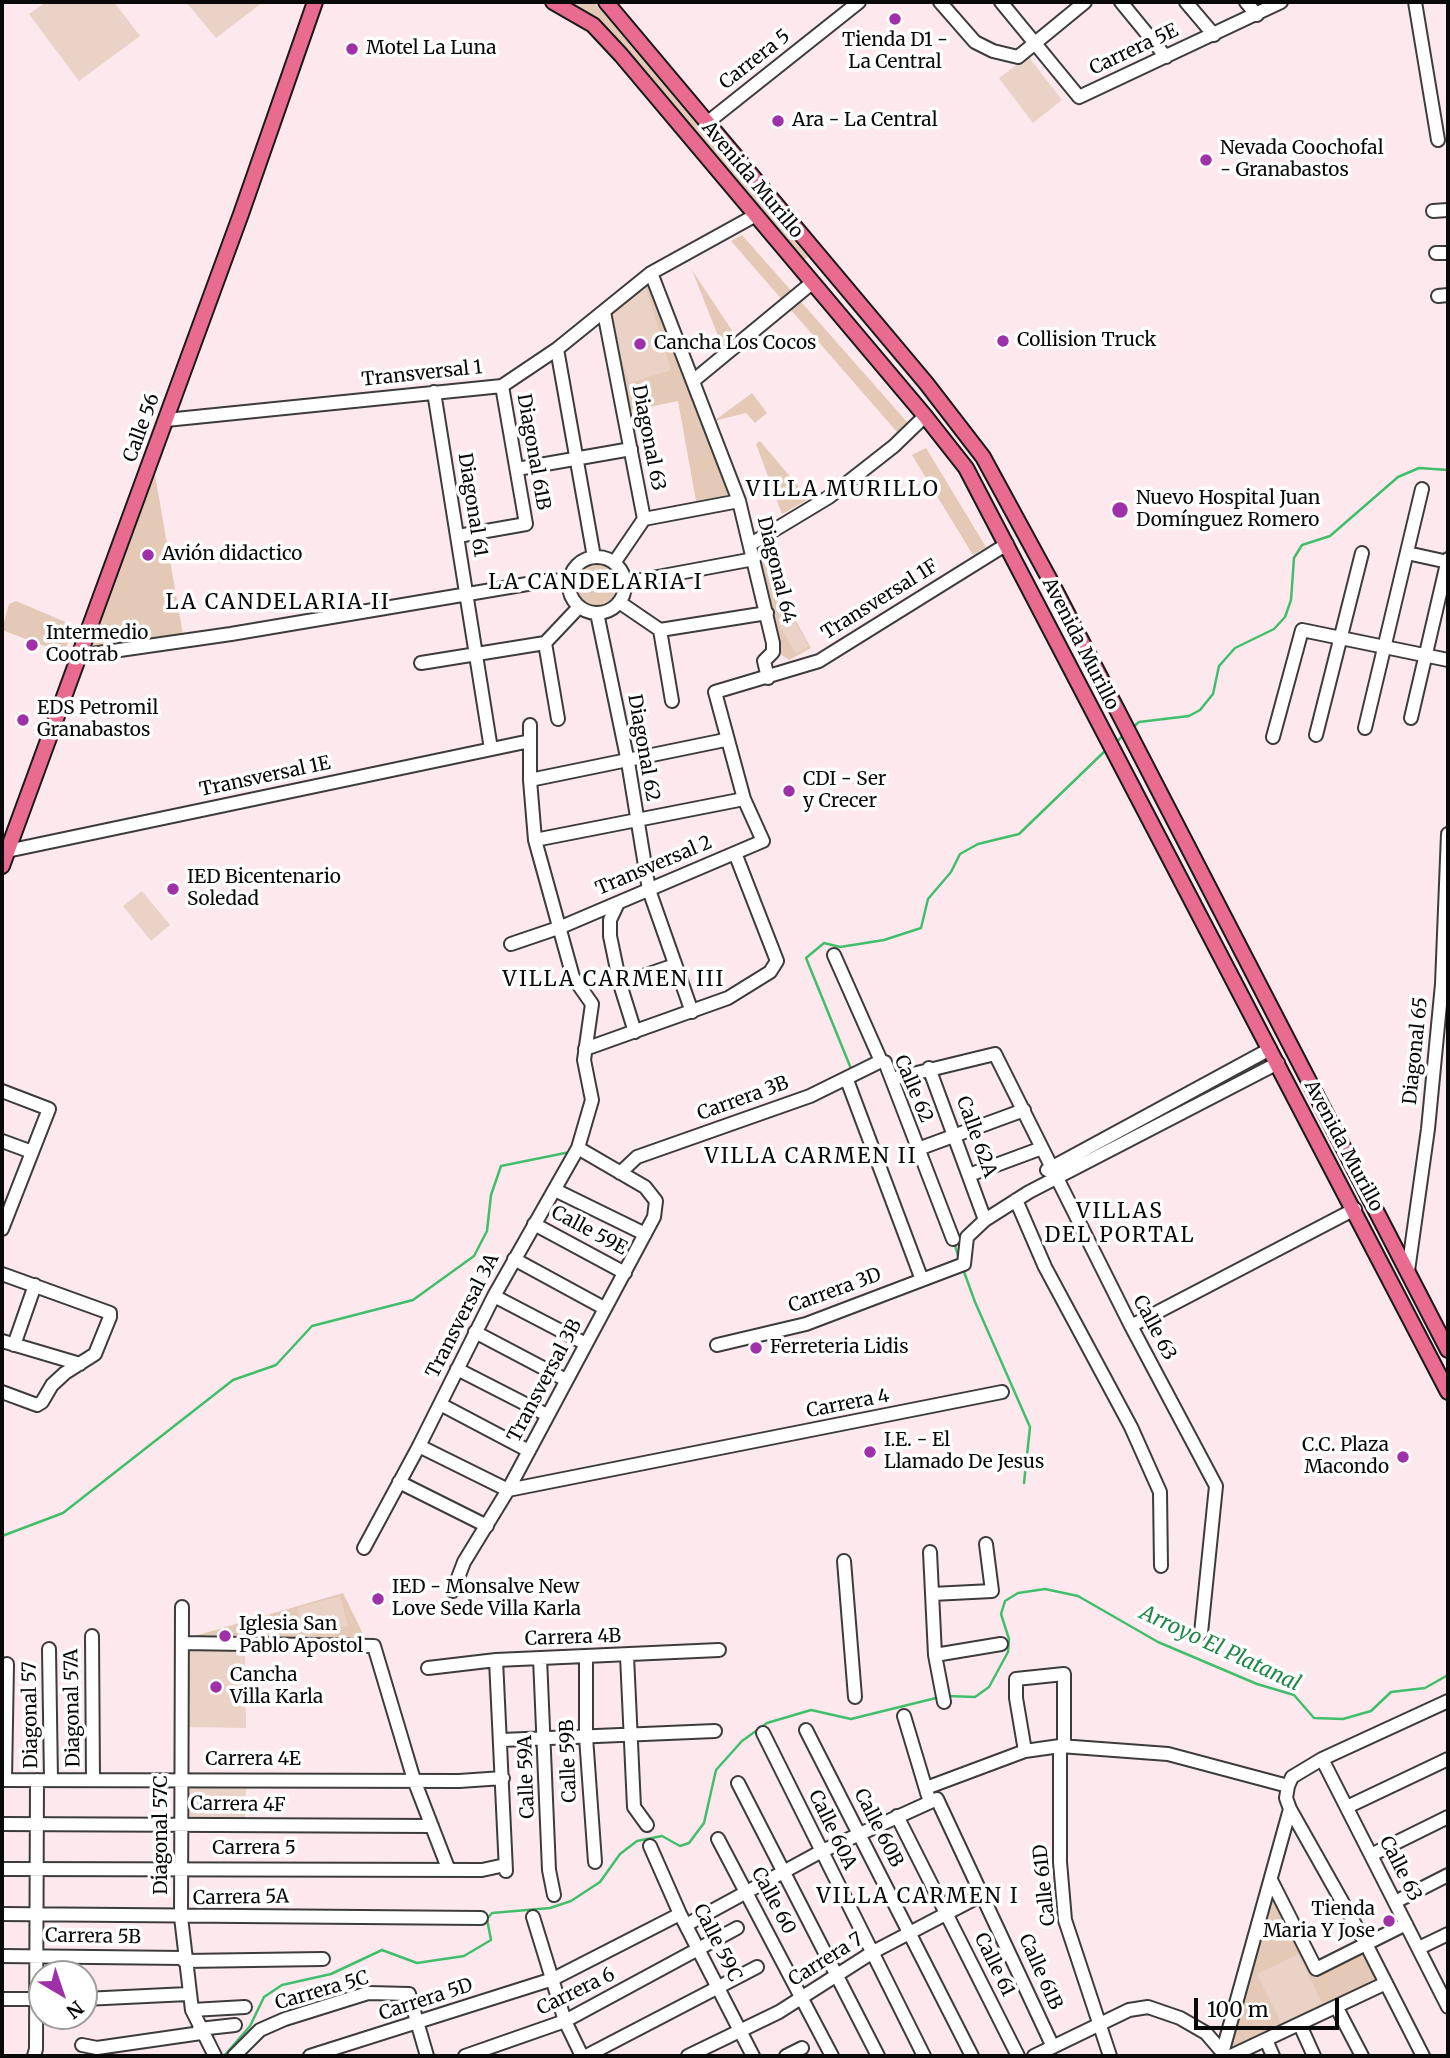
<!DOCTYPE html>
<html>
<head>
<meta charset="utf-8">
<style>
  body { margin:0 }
  #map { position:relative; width:1450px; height:2058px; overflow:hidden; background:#fde8ed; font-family:Merriweather,serif }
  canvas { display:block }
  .frame { position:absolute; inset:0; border:4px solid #090909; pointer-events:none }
  .north { position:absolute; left:28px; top:1960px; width:70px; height:70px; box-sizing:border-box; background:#fff; border:2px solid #9d9d9d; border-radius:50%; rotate:141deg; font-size:19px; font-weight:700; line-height:28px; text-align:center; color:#090909 }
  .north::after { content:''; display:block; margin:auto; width:24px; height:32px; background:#9e31aa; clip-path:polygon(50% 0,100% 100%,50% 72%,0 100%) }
  .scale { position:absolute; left:1194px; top:1998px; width:145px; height:32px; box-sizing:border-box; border:4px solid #090909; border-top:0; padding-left:9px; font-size:21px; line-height:24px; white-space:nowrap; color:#090909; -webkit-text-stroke:5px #fff; paint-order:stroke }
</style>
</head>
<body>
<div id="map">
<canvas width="1450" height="2058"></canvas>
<div class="frame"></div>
<div class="north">N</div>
<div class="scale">100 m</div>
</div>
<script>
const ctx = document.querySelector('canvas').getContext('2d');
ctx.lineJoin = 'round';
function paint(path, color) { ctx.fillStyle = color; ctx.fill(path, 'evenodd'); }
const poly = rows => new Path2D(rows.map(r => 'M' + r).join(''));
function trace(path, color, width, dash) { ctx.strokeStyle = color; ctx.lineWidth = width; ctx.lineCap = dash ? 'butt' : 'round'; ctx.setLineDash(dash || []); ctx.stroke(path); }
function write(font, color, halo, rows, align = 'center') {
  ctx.font = font + ' Merriweather,serif'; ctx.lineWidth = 7; ctx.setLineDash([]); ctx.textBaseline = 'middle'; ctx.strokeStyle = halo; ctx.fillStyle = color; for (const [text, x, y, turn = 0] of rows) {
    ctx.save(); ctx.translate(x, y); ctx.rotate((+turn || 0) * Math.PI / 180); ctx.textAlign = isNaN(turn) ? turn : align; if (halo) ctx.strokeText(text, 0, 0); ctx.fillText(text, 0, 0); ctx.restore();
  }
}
const green = poly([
  [567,2,594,2,808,257,804,260,618,41,593,16],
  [742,235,908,423,897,432,731,241],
  [692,270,735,335,722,346],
  [648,282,728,495,696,501,678,401,625,412,606,315],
  [752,393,767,413,755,423,746,413,714,421],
  [760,441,809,499,782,514,756,444],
  [926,448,986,547,973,555,912,455],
  [155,475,183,635,85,652],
  [757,551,811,648,789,660,779,653,777,647],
  '574 586a22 22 0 1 1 44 0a22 22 0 1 1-44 0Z',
  [16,601,70,624,73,633,63,653,2,630,9,604],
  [343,1593,368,1644,191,1637],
  [1272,1895,1314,1977,1362,1954,1378,1983,1228,2056]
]);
const pitch = poly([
  [46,2,114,2,140,36,79,81,29,14],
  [186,2,263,2,216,38],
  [1028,56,1062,100,1033,123,999,78],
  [646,288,671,370,629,383,609,318],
  [792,617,809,646,796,654,779,624],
  [142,891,170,925,151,941,123,906],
  [340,1596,348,1626,304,1637,297,1608],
  [188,1647,245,1648,246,1728,186,1727],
  [190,1783,246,1784,245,1821,190,1821],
  [1298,1954,1322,2003,1281,2023,1257,1974]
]);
const stream = poly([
  [1132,728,1139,722,1189,716,1200,710,1213,694,1219,666,1235,648,1274,629,1285,617,1291,600,1294,558,1302,545,1330,536,1398,477,1419,468,1448,470],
  [1114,744,1125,734],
  [852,1071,806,958,824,943,840,947,884,940,921,928,928,899,951,872,960,854,978,844,1019,834,1106,750],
  [954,1242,959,1259],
  [963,1269,975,1302,1030,1427,1024,1483],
  [2,1536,63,1513,233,1380,276,1365,312,1326,413,1300,474,1256,487,1231,491,1195,501,1166,570,1152],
  [947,1696,975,1697,989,1687,1008,1652,1009,1639,1001,1614,1005,1601,1018,1593,1045,1589,1078,1596,1158,1642,1257,1684,1294,1695,1314,1718,1343,1719,1371,1711,1391,1692,1425,1688,1448,1675],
  [224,2056,250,2026,264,1997,282,1985,331,1974,382,1950,417,1963,464,1956,491,1940,487,1919,492,1913,550,1908,571,1901,600,1882,620,1854,637,1841,662,1836,680,1846,689,1843,704,1823,716,1770,742,1741,767,1723,811,1710,851,1719,940,1697]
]);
const minor = poly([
  [940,2,975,42,993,51,1018,57,1085,2],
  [1001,2,1079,97,1281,2],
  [1121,2,1166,57],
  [1186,2,1214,35],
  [1246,2,1257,15],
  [1415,2,1438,140],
  [708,122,859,2],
  [1433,211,1448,210],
  [1436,253,1448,253],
  [651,273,739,501,773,643,773,652,764,661,768,678],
  [1438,296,1448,295],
  [604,312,644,519,614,563],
  [557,349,594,557],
  [693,381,813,282],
  [434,392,491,749],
  [166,420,502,386,557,349,651,273,756,215],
  [517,469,631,449],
  [644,519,739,501],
  [458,536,526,524,502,386],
  [751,544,829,497,894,446,925,416],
  [1407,553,1448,562],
  '569 585a28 28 0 1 1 56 0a28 28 0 1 1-56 0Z',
  [625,583,754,559],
  [619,602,660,630,672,701],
  [597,613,628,762,649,890,692,1012],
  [660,630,767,613],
  [545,643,558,719],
  [78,656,231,634,545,581,569,580],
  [421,663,545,643,579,607],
  [1411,718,1448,559],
  [1365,728,1422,489],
  [1316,735,1362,553],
  [1273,737,1302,630,1448,660],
  [530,780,725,740],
  [535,840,744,799],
  [7,851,530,741],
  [618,903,610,920,610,936,620,984,635,1032],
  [511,944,561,927,763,841,744,799,715,692,819,661,1007,544],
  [834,955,881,1061,885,1062,953,1239],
  [620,984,675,965],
  [585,1049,728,998,770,972,777,961,735,853],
  [929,1068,985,1220],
  [892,1079,995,1054,1131,1326,1216,1486,1201,1633],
  [847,1080,922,1280],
  [2,1091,49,1109,2,1229],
  [2,1141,32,1152],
  [918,1149,1024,1110],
  [1047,1170,1270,1049],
  [620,1173,637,1157,810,1096,881,1061],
  [969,1175,1042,1148],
  [555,1190,645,1234],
  [1016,1200,1045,1267,1131,1427,1160,1492,1161,1566],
  [534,1224,625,1273],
  [514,1259,604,1308],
  [1408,1271,1428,1129,1442,984,1448,834],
  [2,1274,110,1313,110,1317,95,1354,65,1373,52,1385,42,1402,37,1405,2,1392],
  [494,1296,586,1344],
  [1131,1326,1355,1209],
  [475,1332,566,1380],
  [2,1341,80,1364],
  [14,1345,35,1285],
  [717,1345,806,1324,964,1264,967,1237,985,1220,1029,1192,1278,1063],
  [457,1369,547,1415],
  [440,1404,529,1451],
  [419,1446,508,1490,1002,1392],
  [399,1482,487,1526],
  [364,1548,419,1446,494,1296,578,1148,592,1100,584,1060,592,1004,573,977,535,840,530,780,530,725],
  [930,1552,935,1655,944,1702],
  [844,1561,855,1697],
  [453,1591,464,1562,508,1490,654,1217,656,1201,645,1187,578,1148],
  [932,1594,992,1591,986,1544],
  [182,1607,181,1917,192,2010,215,2056],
  [92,1636,93,1780],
  [183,1643,374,1646,414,1780,448,1868],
  [49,1649,51,1780],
  [935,1655,1001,1644],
  [627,1656,634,1807,647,1825],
  [540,1658,549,1870,554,1895],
  [586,1658,586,1737,595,1862],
  [496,1660,506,1871],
  [428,1668,496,1660,719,1650],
  [904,1716,928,1796],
  [806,1730,972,2056],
  [763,1733,924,2056],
  [502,1740,715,1731],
  [1060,1746,1060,1862,1065,1920,1110,2056],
  [1025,1751,1016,1698,1016,1679,1064,1674,1064,1747],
  [1322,1759,1448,2007],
  [2,1780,459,1781,503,1778],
  [5,1780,7,1664],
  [738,1783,878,2056],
  [1288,1786,1286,1798,1290,1809,1366,1944,1423,2056],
  [926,1788,1025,1751,1060,1746,1168,1754,1288,1786,1292,1777,1322,1759,1448,1701],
  [1347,1807,1448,1759],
  [897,1816,1018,2056],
  [2,1824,432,1826],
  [718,1839,832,2056],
  [650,1846,680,1914,753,2056],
  [1371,1855,1448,1817],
  [2,1869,482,1870,505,1865],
  [1272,1882,1316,1969,1406,1924],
  [1395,1902,1448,1875],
  [2,1914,481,1918],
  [533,1917,565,2021,582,2056],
  [686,1925,820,1852,937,1799,1053,2047],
  [1419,1948,1448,1934],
  [2,1956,184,1958],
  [184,1961,323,1959],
  [2,1999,42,1999],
  [84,1999,188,1994],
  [1337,2008,1362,2056],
  [192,2010,245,2007],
  [1300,2025,1314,2056],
  [199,2029,235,2025],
  [1266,2040,1273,2056],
  [82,2045,97,2048,201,2033],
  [1223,2050,1290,1809],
  [34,2056,36,2049,37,1780],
  [234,2056,260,2030,285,2019,368,1993,409,1994,427,2056],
  [310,2056,553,1979,680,1914],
  [465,2056,565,2021,737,1928],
  [586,2056,757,1967],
  [688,2056,779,2012,873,1952,984,1894],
  [786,2056,802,2048],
  [1034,2056,1129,2010,1148,2007,1180,2018,1206,2033,1224,2054],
  [1231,2056,1386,1983]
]);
const major = poly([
  [553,2,593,25,621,55,925,416,966,468,1448,1392],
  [606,2,926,383,983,457,1051,582,1448,1350],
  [2,866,241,214,315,2]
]);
const markers = [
  [895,19,7,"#9e31aa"],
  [352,49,7,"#9e31aa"],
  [778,121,7,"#9e31aa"],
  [1206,160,7,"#9e31aa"],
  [1003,341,7,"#9e31aa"],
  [640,344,7,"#9e31aa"],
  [1120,510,9,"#9e31aa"],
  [148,555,7,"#9e31aa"],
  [32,645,7,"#9e31aa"],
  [23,720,7,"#9e31aa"],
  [789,791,7,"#9e31aa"],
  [173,889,7,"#9e31aa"],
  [756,1348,7,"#9e31aa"],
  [870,1452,7,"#9e31aa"],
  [1403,1457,7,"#9e31aa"],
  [378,1599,7,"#9e31aa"],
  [225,1636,7,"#9e31aa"],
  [216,1687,7,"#9e31aa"],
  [1389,1921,7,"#9e31aa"]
];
const poiNames = [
  ["Tienda D1 -",895,41,"center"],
  ["La Central",895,63,"center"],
  ["Motel La Luna",366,49],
  ["Ara - La Central",792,121],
  ["Nevada Coochofal",1220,149],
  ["- Granabastos",1220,171],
  ["Collision Truck",1017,341],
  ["Cancha Los Cocos",654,344],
  ["Nuevo Hospital Juan",1136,499],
  ["Domínguez Romero",1136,521],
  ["Avión didactico",162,555],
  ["Intermedio",46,634],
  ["Cootrab",46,656],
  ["EDS Petromil",37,709],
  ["Granabastos",37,731],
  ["CDI - Ser",803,780],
  ["y Crecer",803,802],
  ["IED Bicentenario",187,878],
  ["Soledad",187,900],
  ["Ferreteria Lidis",770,1348],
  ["I.E. - El",884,1441],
  ["Llamado De Jesus",884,1463],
  ["C.C. Plaza",1389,1446,"right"],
  ["Macondo",1389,1468,"right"],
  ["IED - Monsalve New",392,1588],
  ["Love Sede Villa Karla",392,1610],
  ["Iglesia San",239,1625],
  ["Pablo Apostol",239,1647],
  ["Cancha",230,1676],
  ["Villa Karla",230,1698],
  ["Tienda",1375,1910,"right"],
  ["Maria Y Jose",1375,1932,"right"]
];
const streetNames = [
  ["Carrera 5E",1134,50,-25],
  ["Carrera 5",755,60,-38],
  ["Avenida Murillo",752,180,50],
  ["Transversal 1",422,374,-6],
  ["Calle 56",142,428,-70],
  ["Diagonal 63",648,438,79],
  ["Diagonal 61B",533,452,80],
  ["Diagonal 61",472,505,81],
  ["Diagonal 64",776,570,76],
  ["Transversal 1F",880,600,-32],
  ["Avenida Murillo",1080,644,63],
  ["Diagonal 62",643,748,80],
  ["Transversal 1E",265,777,-12],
  ["Transversal 2",654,866,-23],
  ["Diagonal 65",1416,1051,-84],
  ["Calle 62",913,1089,67],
  ["Carrera 3B",743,1099,-20],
  ["Calle 62A",976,1137,70],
  ["Avenida Murillo",1343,1146,62],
  ["Calle 59E",589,1231,28],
  ["Carrera 3D",835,1291,-20],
  ["Transversal 3A",463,1316,-63],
  ["Calle 63",1154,1328,62],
  ["Transversal 3B",545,1381,-62],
  ["Carrera 4",848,1404,-11],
  ["Carrera 4B",573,1638,-2],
  ["Diagonal 57A",73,1708,-91],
  ["Diagonal 57",31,1715,-91],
  ["Carrera 4E",253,1760],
  ["Calle 59B",569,1761,-92],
  ["Calle 59A",527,1777,-92],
  ["Carrera 4F",238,1805,1],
  ["Calle 60B",878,1828,63],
  ["Calle 60A",832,1830,64],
  ["Diagonal 57C",162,1835,-90],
  ["Carrera 5",254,1849],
  ["Calle 63",1400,1869,63],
  ["Calle 61D",1045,1885,-96],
  ["Carrera 5A",241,1898,-1],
  ["Calle 60",773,1901,62],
  ["Carrera 5B",93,1937,1],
  ["Calle 59C",717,1943,63],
  ["Carrera 7",826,1960,-32],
  ["Calle 61",994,1965,64],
  ["Calle 61B",1040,1972,66],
  ["Carrera 5C",322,1991,-16],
  ["Carrera 6",576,1992,-26],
  ["Carrera 5D",426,2000,-18]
];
const neighbourhoodNames = [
  ["VILLA MURILLO",843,490],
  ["LA CANDELARIA I",596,583],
  ["LA CANDELARIA II",278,603],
  ["VILLA CARMEN III",614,980],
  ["VILLA CARMEN II",811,1157],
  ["VILLAS",1120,1212],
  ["DEL PORTAL",1120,1236],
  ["VILLA CARMEN I",918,1897]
];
const waterNames = [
  ["Arroyo El Platanal",1220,1649,25]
];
paint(green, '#e3c9b6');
paint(pitch, '#ebd2c7');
trace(stream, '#41be6c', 2.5);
trace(minor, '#3c3c3c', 16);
trace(major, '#1a1a1a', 18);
trace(minor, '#fff', 12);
trace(major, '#ea6b90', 14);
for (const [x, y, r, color] of markers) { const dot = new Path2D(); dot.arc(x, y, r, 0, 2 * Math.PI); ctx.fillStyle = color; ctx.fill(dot); trace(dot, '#fff', 2.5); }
write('19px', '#090909', '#fff', poiNames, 'left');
write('19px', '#090909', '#fff', streetNames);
ctx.letterSpacing = '2px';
write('21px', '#090909', '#fff', neighbourhoodNames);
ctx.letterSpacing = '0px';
write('italic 21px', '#208748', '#fff', waterNames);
</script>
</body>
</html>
